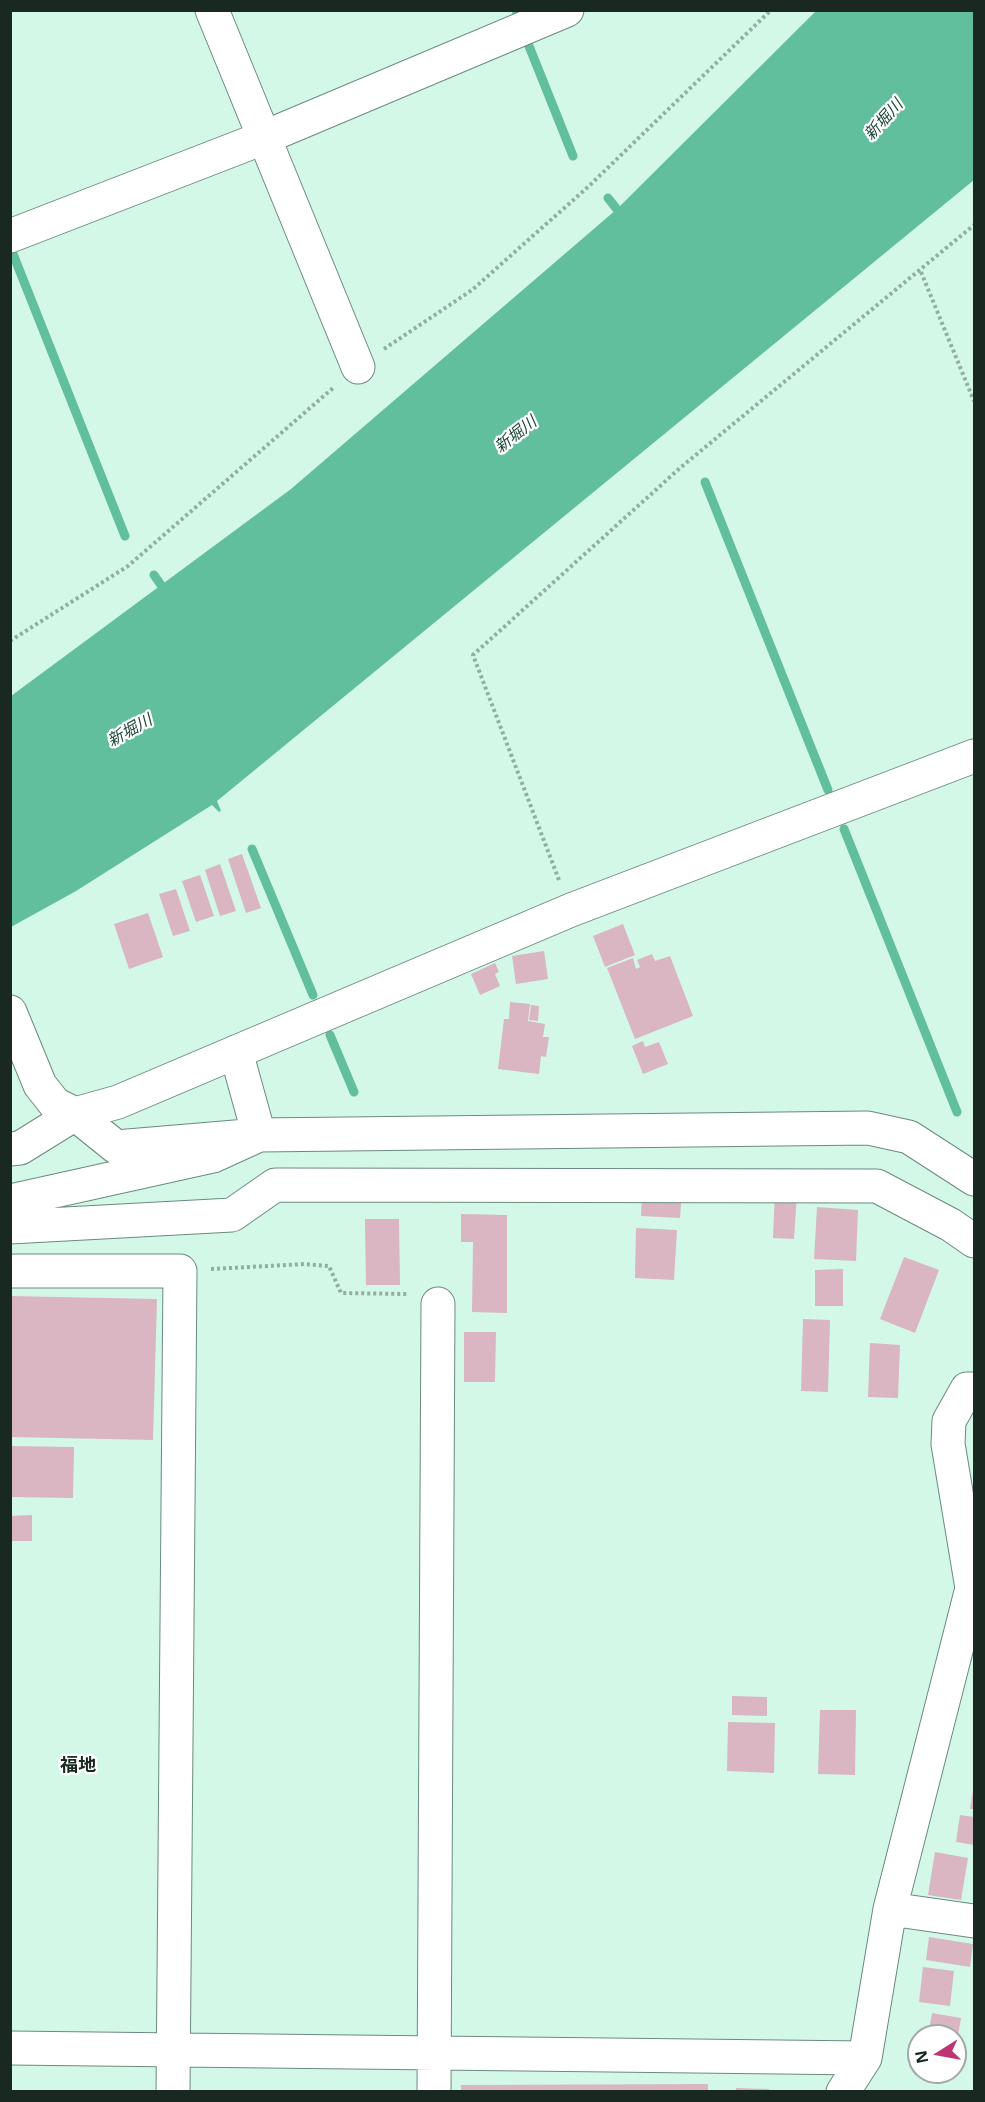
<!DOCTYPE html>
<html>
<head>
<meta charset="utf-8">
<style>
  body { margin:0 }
  #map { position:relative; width:985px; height:2102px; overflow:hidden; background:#d4f8e8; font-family:"Noto Sans",sans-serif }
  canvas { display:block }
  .frame { position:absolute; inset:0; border:12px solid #1a2822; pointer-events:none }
  .north { position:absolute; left:907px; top:2024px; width:60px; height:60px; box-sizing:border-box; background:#fff; border:2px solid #a3a9a7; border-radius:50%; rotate:259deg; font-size:16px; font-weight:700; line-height:24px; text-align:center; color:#1a2822 }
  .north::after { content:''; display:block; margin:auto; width:21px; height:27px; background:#bd3573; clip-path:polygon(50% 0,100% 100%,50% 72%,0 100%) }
</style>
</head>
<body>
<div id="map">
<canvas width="985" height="2102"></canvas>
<div class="frame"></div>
<div class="north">N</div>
</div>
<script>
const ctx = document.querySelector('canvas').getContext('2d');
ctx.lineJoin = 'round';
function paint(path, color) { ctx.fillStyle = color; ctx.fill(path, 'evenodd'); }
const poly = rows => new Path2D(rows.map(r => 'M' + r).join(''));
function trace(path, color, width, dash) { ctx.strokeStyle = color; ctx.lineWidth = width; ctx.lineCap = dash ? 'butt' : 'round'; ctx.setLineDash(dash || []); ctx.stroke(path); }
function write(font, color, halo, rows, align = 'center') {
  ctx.font = font + ' "Noto Sans","Noto Sans JP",sans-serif'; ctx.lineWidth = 4.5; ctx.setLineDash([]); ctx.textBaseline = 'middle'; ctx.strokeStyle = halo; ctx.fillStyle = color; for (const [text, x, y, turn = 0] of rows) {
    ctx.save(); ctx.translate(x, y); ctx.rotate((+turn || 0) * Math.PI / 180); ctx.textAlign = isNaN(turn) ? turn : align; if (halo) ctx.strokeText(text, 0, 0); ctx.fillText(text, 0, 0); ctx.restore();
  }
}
const water = poly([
  [816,11,974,11,974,180,217,801,221,811,219,812,212,805,76,891,11,927,11,696,291,489,617,209]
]);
const stream = poly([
  [516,10,517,13],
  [529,46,573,156],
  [608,198,623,217],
  [13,254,125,536],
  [705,482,828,790],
  [154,575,168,595],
  [844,829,957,1112],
  [252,849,313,995],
  [330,1035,354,1092]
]);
const building = poly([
  [242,854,261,908,246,913,228,859],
  [220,864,236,911,220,916,205,870],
  [200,875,214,916,196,922,182,881],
  [176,889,190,931,173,936,159,894],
  [148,913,163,957,129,969,114,924],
  [623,924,635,955,605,967,593,936],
  [544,951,548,979,516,984,512,956],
  [652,954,655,961,670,956,693,1016,635,1039,607,968,633,958,636,969,640,967,637,960],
  [495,963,499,972,495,974,500,986,480,995,471,974],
  [510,1002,530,1004,528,1021,545,1024,543,1037,549,1037,546,1057,541,1056,539,1074,498,1069,504,1019,509,1019],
  [531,1005,539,1006,538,1021,529,1020],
  [643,1041,645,1047,659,1042,668,1064,643,1074,632,1046],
  [642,1189,682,1191,680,1218,641,1216],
  [775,1192,797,1194,794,1239,773,1238],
  [817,1207,858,1210,856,1261,814,1259],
  [461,1214,507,1215,507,1313,472,1312,473,1242,461,1242],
  [365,1219,399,1219,400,1285,366,1285],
  [636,1228,677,1230,674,1280,635,1278],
  [904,1257,939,1270,915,1333,880,1319],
  [843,1269,843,1306,815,1306,815,1270],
  [10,1296,157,1299,153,1440,10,1437],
  [803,1319,830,1320,828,1392,801,1391],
  [464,1332,496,1332,495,1382,464,1382],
  [870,1343,900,1345,898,1398,868,1397],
  [10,1446,74,1447,73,1498,10,1497],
  [32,1515,32,1541,10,1541,10,1516],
  [732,1696,767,1697,767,1716,732,1715],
  [820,1710,856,1710,855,1775,818,1774],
  [728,1722,775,1723,774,1773,727,1771],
  [973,1791,974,1791,974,1809,970,1809],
  [960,1815,974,1817,974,1845,956,1842],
  [935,1852,968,1858,961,1900,928,1895],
  [929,1937,973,1944,970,1967,926,1960],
  [923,1967,954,1971,950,2006,919,2002],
  [932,2013,961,2018,956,2048,955,2036,928,2036],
  [708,2084,708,2092,461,2092,461,2085],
  [736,2088,769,2089,769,2092,736,2092]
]);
const path = poly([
  [921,272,974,401],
  [384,349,472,290,589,186,771,10],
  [10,641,128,566,333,388],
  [559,880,473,655,680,468,974,225],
  [211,1269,305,1264,329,1266,341,1293,407,1294]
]);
const street = poly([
  [212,10,358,367],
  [10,236,263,138,567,10],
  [10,1149,20,1148,75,1114,116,1147,259,1135,868,1128,909,1137,974,1179],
  [10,1201,213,1156,259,1135,236,1052],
  [10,1227,232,1215,275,1185,877,1186,951,1225,974,1241],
  [10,1271,180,1271,173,2092],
  [890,1909,974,1921],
  [10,2048,865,2058],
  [434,2092,438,1304],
  [843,2092,865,2058,890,1909,972,1588,948,1444,949,1421,967,1389,974,1389]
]);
const secondary = poly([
  [10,1012,40,1085,55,1104,75,1114,118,1102,571,910,974,756]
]);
const waterNames = [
  ["新堀川",884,120,-48],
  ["新堀川",516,435,-38],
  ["新堀川",130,731,-29]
];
const quarterNames = [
  ["福地",78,1766]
];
paint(water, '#61bf9d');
trace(stream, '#61bf9d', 9);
paint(building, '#d9b6c1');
trace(street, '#6a8b7d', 35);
trace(secondary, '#6a8b7d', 35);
trace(path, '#91aea1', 4, [3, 3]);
trace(street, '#fff', 33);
trace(secondary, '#fff', 33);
write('italic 16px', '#1c4637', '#fff', waterNames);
write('bold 18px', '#1a2822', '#fff', quarterNames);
</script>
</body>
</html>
